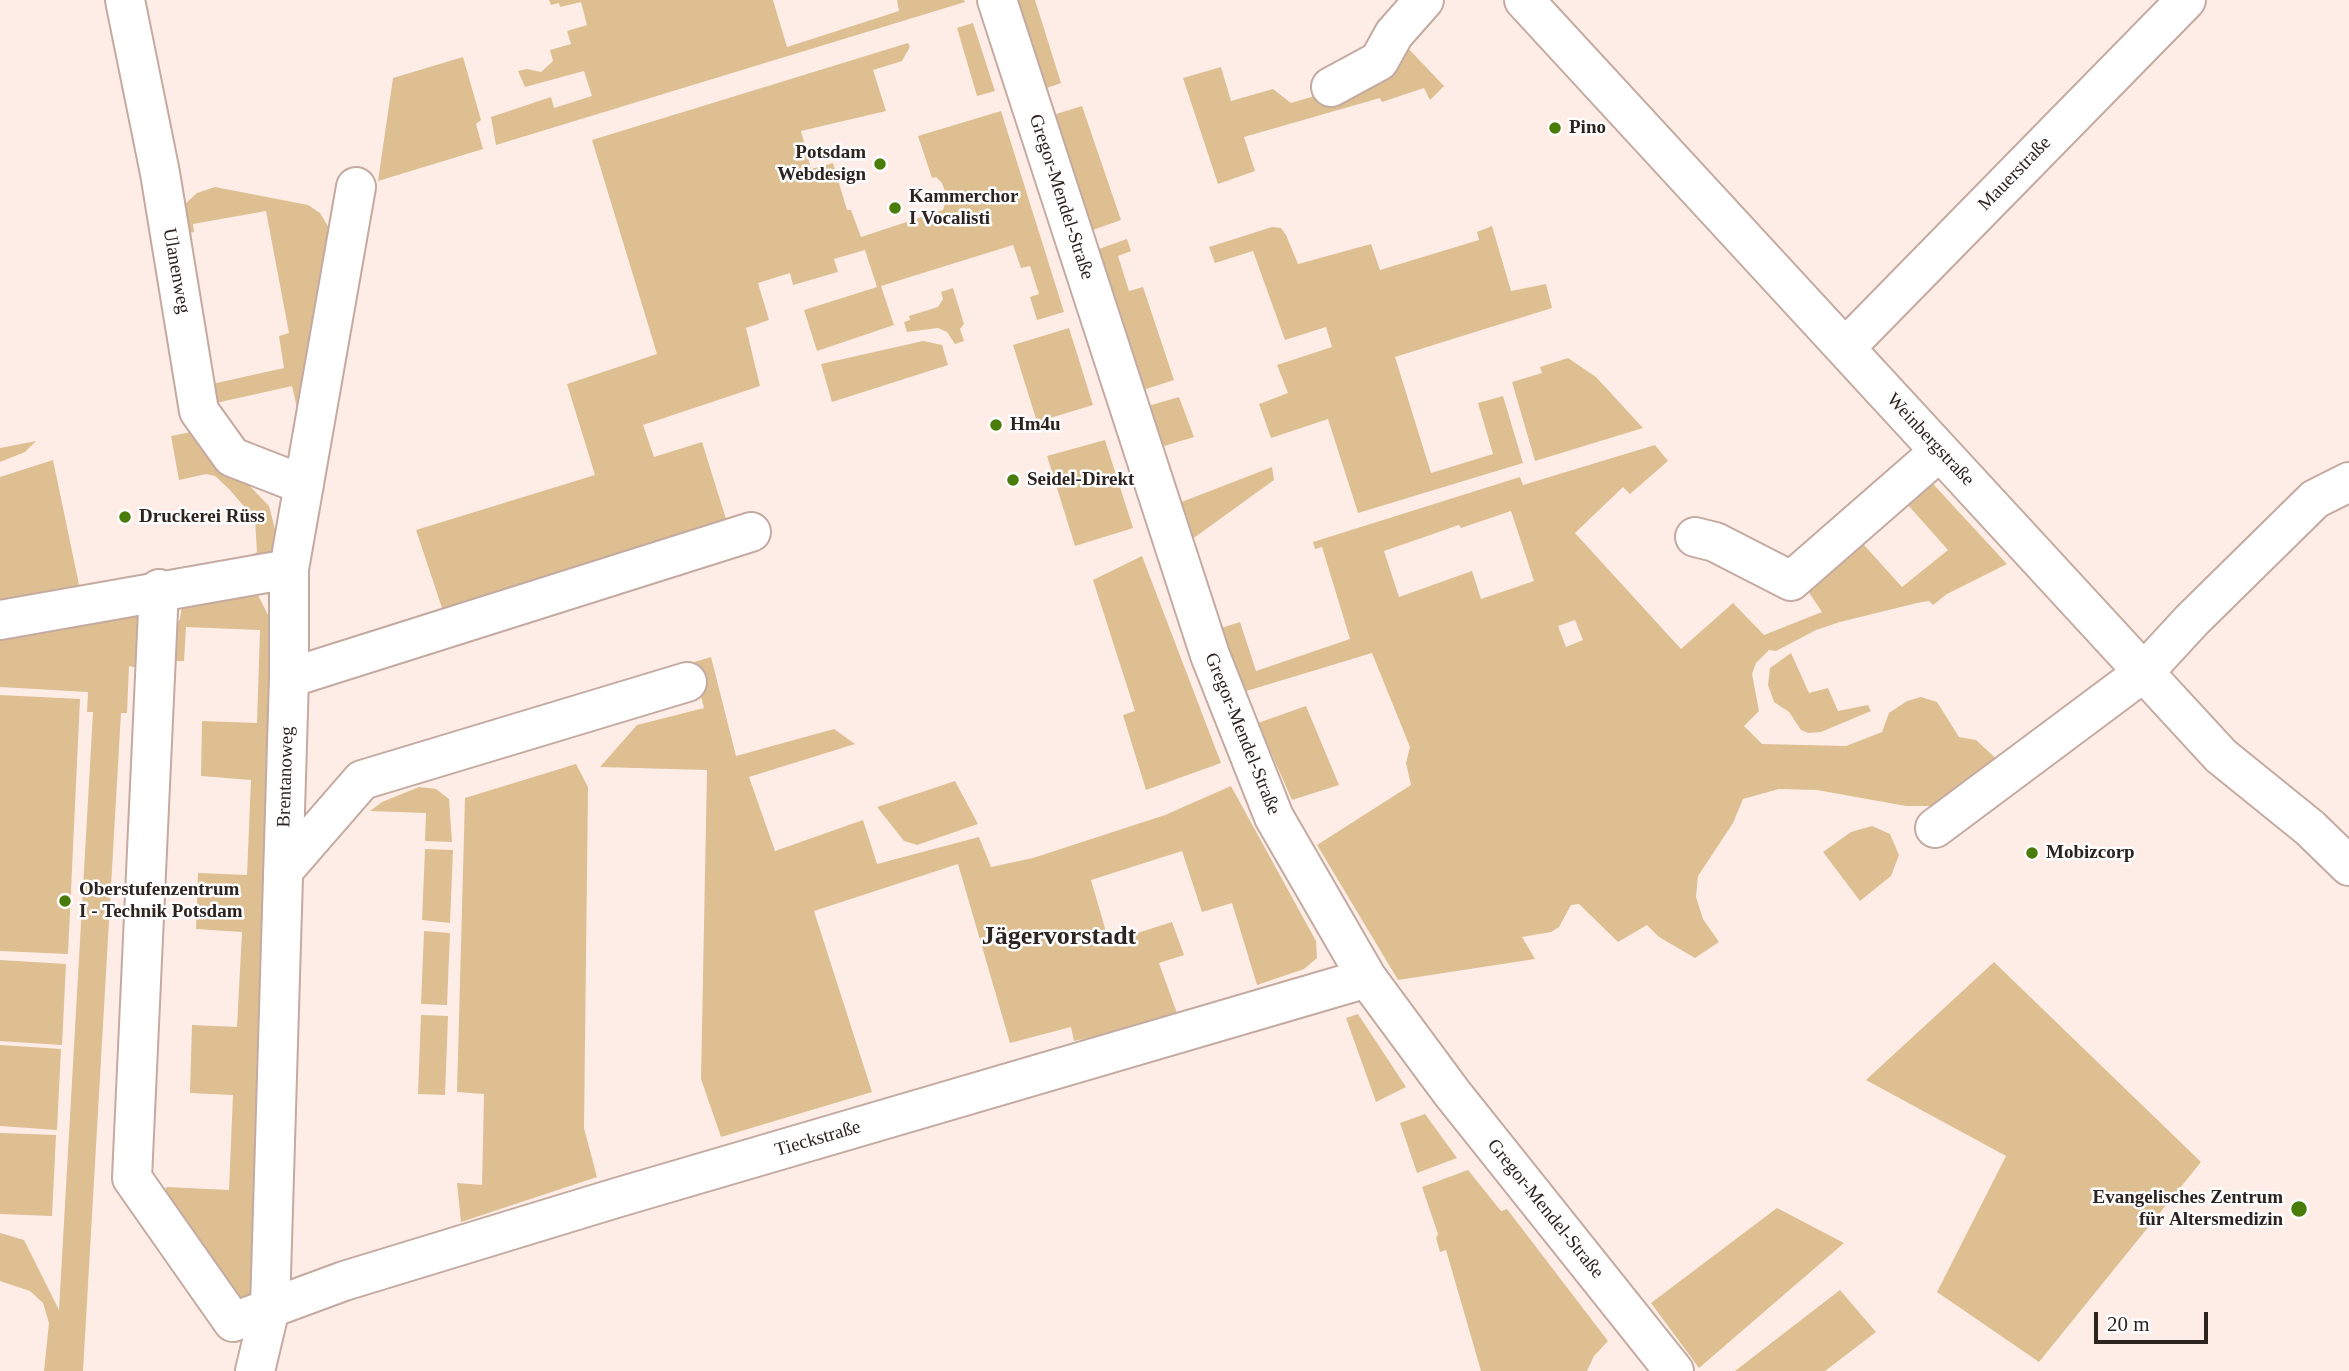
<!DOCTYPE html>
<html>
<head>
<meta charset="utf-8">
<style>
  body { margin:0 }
  #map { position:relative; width:2349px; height:1371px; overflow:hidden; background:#feede7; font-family:"Times New Roman",serif }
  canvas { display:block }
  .scale { position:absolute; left:2094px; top:1312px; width:114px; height:32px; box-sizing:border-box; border:4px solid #2d231f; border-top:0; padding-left:9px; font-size:21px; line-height:24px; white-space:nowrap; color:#2d231f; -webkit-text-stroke:5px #fefefe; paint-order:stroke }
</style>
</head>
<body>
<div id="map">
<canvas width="2349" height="1371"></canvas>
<div class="scale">20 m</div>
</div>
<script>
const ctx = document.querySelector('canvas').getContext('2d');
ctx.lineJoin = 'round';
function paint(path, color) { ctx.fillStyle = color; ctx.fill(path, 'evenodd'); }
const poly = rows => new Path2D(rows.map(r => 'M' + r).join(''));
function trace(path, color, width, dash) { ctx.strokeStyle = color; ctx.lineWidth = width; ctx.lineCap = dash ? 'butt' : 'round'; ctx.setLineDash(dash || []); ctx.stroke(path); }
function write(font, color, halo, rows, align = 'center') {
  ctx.font = font + ' "Times New Roman",serif'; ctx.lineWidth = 5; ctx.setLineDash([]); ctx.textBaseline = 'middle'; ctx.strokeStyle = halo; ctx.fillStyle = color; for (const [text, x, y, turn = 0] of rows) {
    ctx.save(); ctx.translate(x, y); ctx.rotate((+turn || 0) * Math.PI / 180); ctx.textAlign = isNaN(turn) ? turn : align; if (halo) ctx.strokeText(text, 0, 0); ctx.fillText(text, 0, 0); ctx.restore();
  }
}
const green = poly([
  [549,0,773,0,787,47,899,11,897,0,964,0,965,2,496,145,491,117,551,97,554,108,592,96,584,71,525,87,518,71,527,69,541,72,553,61,550,50,571,44,567,31,587,25,581,2,560,7,559,3,551,5],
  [1015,0,1035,0,1061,83,1044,89],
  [973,23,995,91,977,96,957,28],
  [908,43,910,47,902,61,873,70,886,111,801,131,811,169,833,163,847,210,851,210,861,237,943,210,947,197,942,183,936,177,932,178,918,136,1001,111,1064,312,1037,320,1030,297,1039,294,1030,266,1021,268,1013,245,881,286,894,325,817,351,804,310,877,287,865,250,834,259,838,272,793,285,790,273,758,283,769,320,746,328,760,386,643,425,654,457,702,442,726,519,445,617,416,530,595,475,567,384,657,354,592,140],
  [1405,45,1444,86,1430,100,1424,88,1382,102,1380,98,1244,137,1255,171,1218,184,1183,78,1221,67,1231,101,1273,89,1291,103,1338,89],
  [463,57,481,120,476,124,483,149,378,181,393,78],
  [1082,106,1121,220,1090,231,1053,115],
  [215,187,308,205,320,213,332,233,299,417,292,386,216,403,212,384,284,368,279,336,289,333,266,211,193,224,194,232,180,235,183,206,197,193],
  [1492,226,1511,291,1546,284,1552,308,1395,357,1431,473,1493,454,1478,403,1503,396,1523,463,1358,513,1328,419,1271,438,1259,404,1288,393,1277,365,1332,347,1326,327,1285,340,1253,251,1215,263,1209,247,1272,227,1281,228,1286,235,1298,264,1371,244,1380,270,1479,240,1477,232],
  [1127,239,1131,251,1118,256,1129,291,1143,287,1174,380,1143,390,1096,250],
  [953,288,964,324,960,329,964,341,955,344,947,332,938,328,907,332,904,322,910,320,909,316,938,307,943,299,941,292],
  [1069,328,1093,405,1037,422,1013,345],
  [923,341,942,345,948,365,832,402,821,364],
  [1568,358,1596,377,1643,428,1535,461,1512,382,1542,373,1540,367],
  [1179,397,1194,437,1161,447,1148,406],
  [191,432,199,447,218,466,241,477,269,506,276,533,275,544,268,557,247,558,257,552,255,519,229,489,215,476,206,474,179,480,171,436],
  [1105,440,1133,528,1075,546,1047,456],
  [36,441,25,452,0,462,0,448],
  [1655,445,1668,461,1630,494,1623,487,1575,533,1681,649,1733,603,1764,635,1822,612,1802,582,1855,535,1902,587,1948,550,1899,495,1922,472,2007,564,1947,594,1933,605,1929,601,1917,603,1840,622,1816,630,1776,651,1769,650,1756,663,1752,674,1759,711,1744,726,1762,744,1846,746,1882,732,1889,713,1907,701,1921,697,1937,702,1959,737,1976,740,2002,764,1966,793,1931,806,1906,806,1817,790,1779,789,1743,799,1733,823,1698,876,1696,897,1703,919,1719,942,1695,958,1659,937,1647,925,1618,942,1579,904,1571,905,1559,927,1551,932,1522,937,1535,959,1398,980,1317,845,1411,785,1406,763,1410,747,1372,653,1243,692,1221,628,1240,622,1256,671,1350,639,1322,547,1315,549,1313,542,1520,477,1523,485],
  [1511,511,1534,581,1481,599,1472,571,1399,597,1384,551,1459,525,1461,528],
  [1575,620,1583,640,1566,647,1558,626],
  [53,460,82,599,0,612,0,477],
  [1272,467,1274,480,1191,540,1179,503],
  [1142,556,1221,763,1146,790,1123,715,1135,711,1093,580],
  [247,589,258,595,269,617,268,791,256,1303,241,1308,165,1215,166,1187,229,1190,233,1095,190,1093,192,1025,237,1027,242,932,196,929,198,873,247,875,251,780,201,776,202,721,257,723,260,630,186,627,184,661,170,661,170,634,180,619,183,598],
  [167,596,138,668,129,666,127,713,121,713,83,1371,44,1371,49,1323,43,1303,30,1291,0,1281,0,1233,24,1240,59,1310,93,712,87,712,88,692,0,687,0,629],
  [1791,653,1809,693,1828,688,1838,711,1868,705,1871,711,1821,732,1808,733,1801,730,1789,712,1774,702,1768,685,1770,668],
  [711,657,736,756,834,729,855,744,749,777,775,851,863,820,877,864,979,837,991,867,1033,858,1165,815,1231,786,1316,941,1317,958,1304,969,1257,985,1232,903,1202,912,1182,851,1091,880,1109,942,1172,922,1184,955,1159,963,1179,1019,1074,1041,1071,1027,1010,1043,958,864,814,911,872,1092,721,1137,701,1079,707,770,600,767,637,725,704,708,695,674,654,674],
  [0,695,80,699,68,954,0,951],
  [1306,706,1339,785,1292,800,1258,723],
  [576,764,588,787,584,1128,597,1177,461,1222,457,1183,482,1185,484,1094,457,1092,465,798],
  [955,781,978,824,917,845,904,841,877,807],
  [419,787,436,789,449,799,452,842,425,841,426,813,370,811,382,802],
  [1872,826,1890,834,1899,855,1891,876,1860,901,1823,852,1851,832],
  [425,849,453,850,450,923,422,920],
  [424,931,450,933,447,1005,421,1004],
  [0,960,66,964,62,1045,0,1041],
  [1994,962,2201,1162,2039,1362,1937,1292,2006,1156,1866,1080],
  [1358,1014,1406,1087,1376,1102,1346,1018],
  [421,1015,448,1016,445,1095,418,1094],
  [0,1045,61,1049,57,1130,0,1126],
  [1425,1114,1457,1158,1417,1173,1400,1123],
  [0,1133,56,1135,52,1216,0,1214],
  [1468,1170,1501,1211,1507,1209,1608,1341,1594,1356,1587,1371,1481,1371,1446,1250,1440,1252,1436,1238,1438,1234,1422,1187],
  [1777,1208,1844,1243,1699,1368,1651,1303],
  [1840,1290,1876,1332,1825,1371,1735,1371]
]);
const minor = poly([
  [125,0,160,173,199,411,232,457,304,485],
  [997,0,1210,655,1274,817,1367,978,1452,1093,1674,1371],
  [1524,0,2221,756,2310,828,2349,866],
  [1331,87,1379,61,1394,34,1424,0],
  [1845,348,2186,0],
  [1695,537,1715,542,1791,581,1940,451],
  [159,589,132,1178,233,1322,344,1281,616,1198,1367,978],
  [0,620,289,569],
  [289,678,751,532],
  [1935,828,2144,672,2192,620,2315,499,2349,482],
  [283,871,362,780,687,682],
  [255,1371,270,1308,289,678,289,569,356,187]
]);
const markers = [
  [1555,128,7,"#497c0b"],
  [880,164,7,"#497c0b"],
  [895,208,7,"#497c0b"],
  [996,425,7,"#497c0b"],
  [1013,480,7,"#497c0b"],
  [125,517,7,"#497c0b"],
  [2032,853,7,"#497c0b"],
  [65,901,7,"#497c0b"],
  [2299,1209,9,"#497c0b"]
];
const poiNames = [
  ["Pino",1569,128],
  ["Potsdam",866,153,"right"],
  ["Webdesign",866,175,"right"],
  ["Kammerchor",909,197],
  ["I Vocalisti",909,219],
  ["Hm4u",1010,425],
  ["Seidel-Direkt",1027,480],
  ["Druckerei Rüss",139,517],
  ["Mobizcorp",2046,853],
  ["Oberstufenzentrum",79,890],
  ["I - Technik Potsdam",79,912],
  ["Evangelisches Zentrum",2283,1198,"right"],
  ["für Altersmedizin",2283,1220,"right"]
];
const streetNames = [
  ["Mauerstraße",2015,174,-46],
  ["Gregor-Mendel-Straße",1061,197,72],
  ["Ulanenweg",176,271,80],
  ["Weinbergstraße",1930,440,47],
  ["Gregor-Mendel-Straße",1242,734,68],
  ["Brentanoweg",286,777,-88],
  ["Tieckstraße",818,1139,-16],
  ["Gregor-Mendel-Straße",1545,1209,51]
];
const districtNames = [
  ["Jägervorstadt",1059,937]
];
paint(green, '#ddbf92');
trace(minor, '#c4aaa1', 42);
trace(minor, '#fff', 38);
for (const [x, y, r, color] of markers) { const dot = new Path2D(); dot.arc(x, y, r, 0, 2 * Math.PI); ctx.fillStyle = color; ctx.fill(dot); trace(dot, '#fefefe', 2.5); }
write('bold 19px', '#2d231f', '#fefefe', poiNames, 'left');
write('19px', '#2d231f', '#fefefe', streetNames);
write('bold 26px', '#2d231f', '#fefefe', districtNames);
</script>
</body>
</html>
